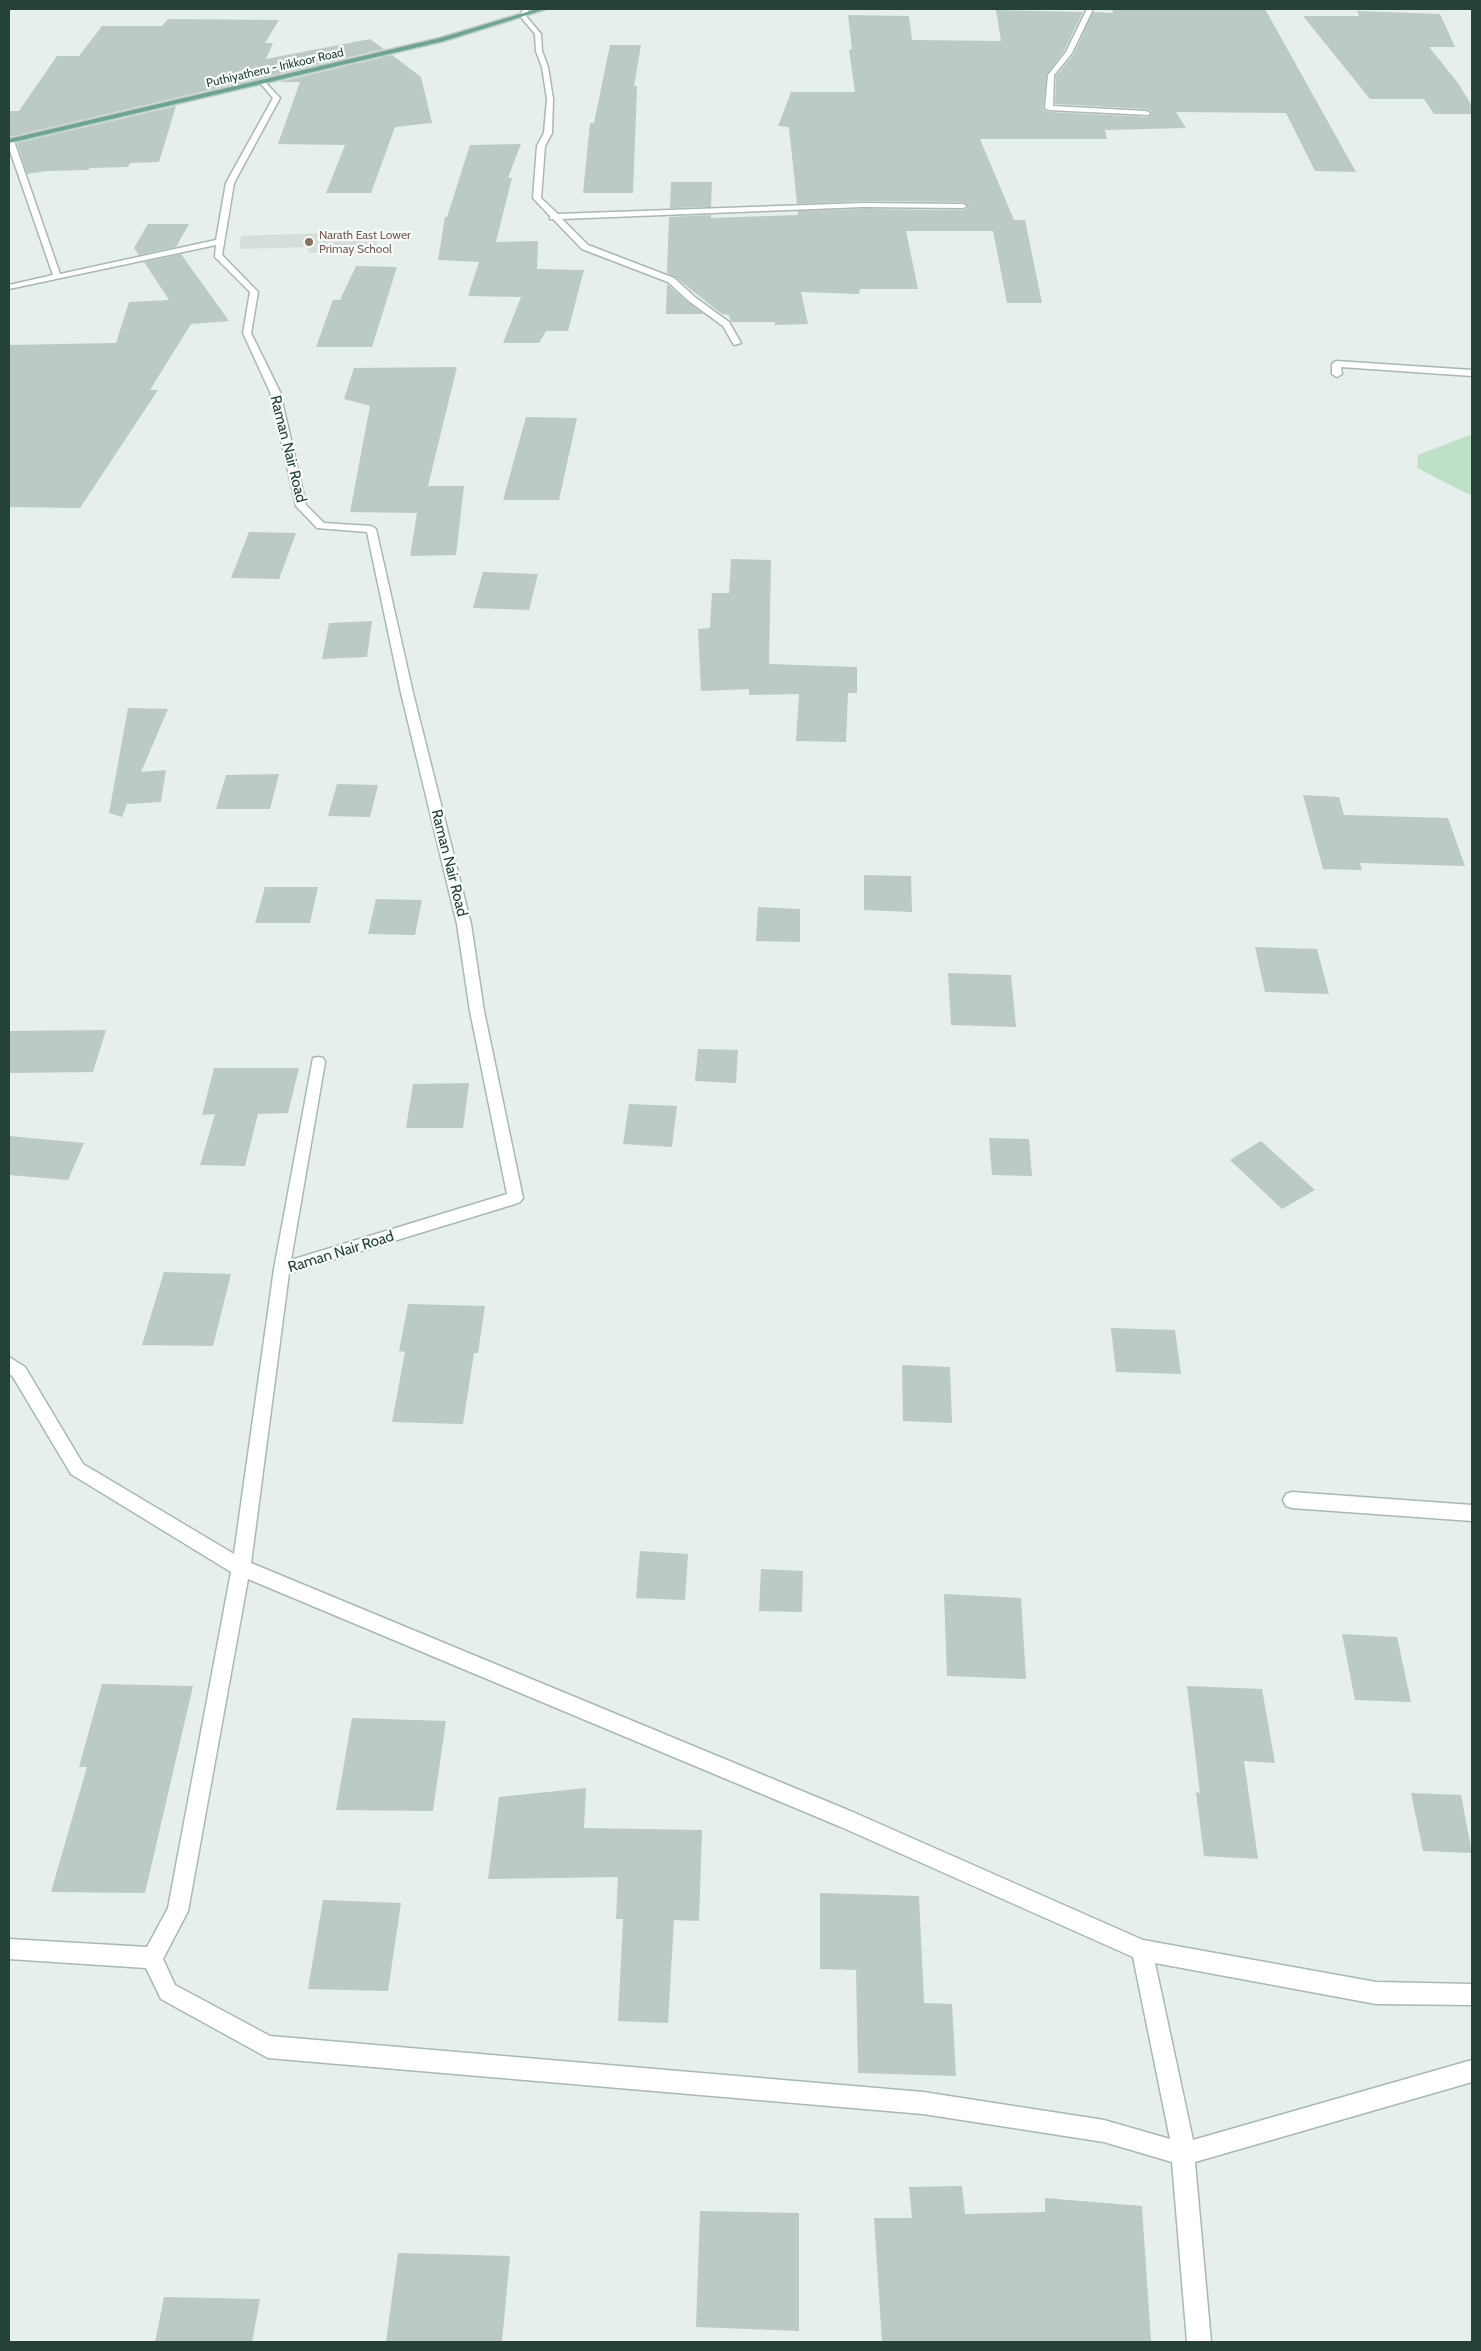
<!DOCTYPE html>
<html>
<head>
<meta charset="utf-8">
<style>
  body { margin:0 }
  #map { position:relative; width:1481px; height:2351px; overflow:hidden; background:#e6efeb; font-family:Cabin,sans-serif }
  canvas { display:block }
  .frame { position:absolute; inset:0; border:10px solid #24423a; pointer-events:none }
</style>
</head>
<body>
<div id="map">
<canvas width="1481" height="2351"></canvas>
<div class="frame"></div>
</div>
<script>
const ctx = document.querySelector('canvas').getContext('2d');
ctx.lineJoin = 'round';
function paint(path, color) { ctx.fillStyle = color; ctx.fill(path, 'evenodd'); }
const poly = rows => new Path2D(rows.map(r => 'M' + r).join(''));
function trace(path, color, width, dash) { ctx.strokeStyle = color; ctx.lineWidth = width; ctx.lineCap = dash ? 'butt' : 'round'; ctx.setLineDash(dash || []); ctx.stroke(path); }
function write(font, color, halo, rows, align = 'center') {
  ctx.font = font + ' Cabin,sans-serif'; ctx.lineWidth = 4.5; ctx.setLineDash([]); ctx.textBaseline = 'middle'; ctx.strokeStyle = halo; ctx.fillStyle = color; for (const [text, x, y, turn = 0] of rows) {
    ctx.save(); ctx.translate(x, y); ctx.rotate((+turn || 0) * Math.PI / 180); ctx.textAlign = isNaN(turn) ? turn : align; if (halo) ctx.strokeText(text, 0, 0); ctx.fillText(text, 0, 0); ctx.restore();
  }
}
const built = poly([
  [377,231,377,251,309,253,307,247,239,249,241,236]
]);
const green = poly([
  [1472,434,1472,496,1417,468,1418,455]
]);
const building = poly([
  [1112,9,1265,9,1356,172,1315,171,1286,113,1176,112,1186,128,1105,130,1107,139,980,139,1014,220,1025,220,1042,303,1007,303,993,231,906,231,918,289,860,289,859,294,801,292,808,324,775,325,775,322,731,322,729,315,722,314,675,277,667,273,669,217,711,215,711,218,798,215,798,211,863,209,963,210,969,207,963,202,863,201,797,204,789,127,778,126,791,92,855,92,849,50,852,49,848,15,909,16,912,40,1001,41,996,10,1083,12,1064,51,1047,74,1043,109,1049,112,1149,117,1152,112,1146,109,1055,104,1056,76,1074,54,1093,12,1113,13],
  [1357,11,1440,14,1455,47,1429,47,1458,83,1472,106,1472,114,1434,114,1424,99,1370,99,1303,16,1359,16],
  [168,19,279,20,265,43,273,43,266,59,370,39,384,49,9,137,9,111,19,111,57,56,79,56,102,26,162,26],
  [610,45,641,45,634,86,637,86,633,193,583,193,590,123,594,123],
  [392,55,421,77,432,123,395,127,371,193,326,193,345,145,278,144,300,82,279,82],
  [176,106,159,162,130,163,128,167,90,168,88,170,47,171,27,174,17,143],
  [521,144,508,178,512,178,496,242,538,241,537,269,584,270,568,331,546,331,539,343,503,343,521,297,468,296,479,262,438,260,445,217,447,217,470,145],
  [671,182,712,182,711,207,670,208],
  [148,224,189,224,176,247,139,255,134,248],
  [181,254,229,321,191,324,150,390,158,390,80,508,9,507,9,345,116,343,129,302,169,300,144,262],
  [356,266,397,267,372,347,316,347,333,300,340,300],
  [667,284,689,303,704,314,666,314],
  [457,367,428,486,464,486,456,555,410,556,417,513,350,512,370,406,344,399,354,368],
  [526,417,577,418,559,500,503,500],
  [249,532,296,533,279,579,231,578],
  [731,559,771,560,769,664,857,667,857,693,848,693,846,742,796,741,799,694,749,695,749,689,701,691,698,629,710,628,712,593,729,593],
  [483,572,538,574,529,610,473,608],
  [372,621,367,657,322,659,329,623],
  [128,708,168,709,141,772,166,770,161,802,127,804,122,817,109,813],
  [279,774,270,809,216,809,226,775],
  [337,784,378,785,370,817,328,816],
  [1303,795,1339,797,1344,815,1448,818,1465,866,1360,863,1362,870,1323,869],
  [864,875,911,876,912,912,864,910],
  [265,887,318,887,310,923,255,923],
  [376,899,422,900,415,935,368,934],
  [758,907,800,909,800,942,756,941],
  [1255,947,1317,949,1329,994,1265,992],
  [948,973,1011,975,1016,1027,951,1025],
  [106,1030,93,1072,9,1073,9,1031],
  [698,1049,738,1050,736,1083,695,1081],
  [214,1068,299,1068,288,1113,258,1114,245,1166,200,1165,215,1114,202,1115],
  [469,1083,463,1128,406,1128,413,1084],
  [629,1104,677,1106,672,1147,623,1144],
  [9,1136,84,1143,68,1180,9,1175],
  [989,1138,1029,1139,1032,1176,992,1175],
  [1261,1141,1315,1190,1282,1209,1230,1160],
  [164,1272,231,1274,213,1346,142,1345],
  [408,1304,485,1306,478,1353,474,1353,463,1424,392,1422,405,1352,399,1351],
  [1111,1328,1175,1330,1181,1374,1116,1372],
  [902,1365,950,1367,952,1423,903,1421],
  [640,1551,688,1554,685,1600,636,1598],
  [761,1569,803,1571,802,1612,759,1611],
  [944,1594,1021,1598,1026,1679,947,1676],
  [1342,1634,1397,1637,1411,1702,1355,1700],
  [102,1684,193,1686,145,1893,51,1892,87,1767,79,1767],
  [1187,1686,1262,1689,1275,1763,1244,1761,1258,1859,1204,1856,1196,1792,1200,1793],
  [352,1718,446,1721,433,1811,336,1810],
  [586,1788,584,1828,702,1830,699,1921,674,1920,668,2023,618,2021,623,1919,616,1919,618,1877,488,1879,499,1797],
  [1411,1793,1461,1795,1472,1853,1423,1851],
  [820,1893,919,1896,924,2003,952,2004,956,2076,858,2073,856,1970,820,1969],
  [323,1900,401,1903,388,1991,308,1989],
  [962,2186,965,2214,1045,2212,1045,2198,1142,2206,1151,2342,882,2342,874,2218,912,2218,909,2187],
  [700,2211,799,2213,799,2331,696,2327],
  [398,2253,510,2256,502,2342,386,2342],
  [164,2297,260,2299,252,2342,155,2342]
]);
const minor = poly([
  [523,9,529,9,526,16,541,34,542,51,548,67,553,99,552,133,545,146,541,198,558,214,863,203,963,204,967,206,963,208,863,207,562,219,588,245,674,278,696,298,729,322,741,343,734,345,723,326,690,302,668,282,582,249,553,219,550,219,550,216,533,198,537,146,544,133,547,99,542,67,536,51,535,34,520,16,523,9],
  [1087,9,1093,9,1072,53,1054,75,1053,106,1146,111,1150,113,1149,115,1049,110,1045,108,1048,75,1066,52,1087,9],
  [261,82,265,82,280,98,234,183,222,255,258,292,251,333,280,392,306,505,324,523,371,526,376,529,413,693,471,924,484,1011,523,1198,520,1202,515,1204,289,1273,251,1563,855,1813,1143,1940,1376,1982,1472,1984,1472,2005,1376,2004,1155,1963,1193,2140,1472,2060,1472,2082,1195,2162,1211,2342,1187,2342,1172,2162,1104,2142,923,2114,268,2058,161,1999,146,1968,9,1959,9,1939,147,1947,168,1908,231,1572,71,1474,13,1377,9,1373,9,1357,25,1367,83,1464,234,1554,274,1269,313,1058,318,1057,323,1058,325,1062,291,1260,507,1194,470,1011,457,924,401,693,367,532,317,528,296,506,270,392,243,333,250,292,215,257,216,245,9,289,9,285,53,275,9,148,9,139,14,141,60,274,216,240,226,183,273,98,261,84,261,82],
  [248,1579,841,1827,1133,1957,1170,2139,1104,2120,923,2092,270,2036,175,1985,163,1959,188,1911,248,1579],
  [1336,361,1472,370,1472,376,1341,367,1342,374,1337,377,1332,374,1332,364,1336,361],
  [1292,1492,1472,1505,1472,1521,1292,1508,1286,1506,1283,1500,1286,1494,1292,1492]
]);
const major = poly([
  [537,9,546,9,444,41,9,143,9,139,440,38,537,9]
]);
const markers = [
  [309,242,5,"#8d6e63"]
];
const farStreetnames = [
  ["Puthiyatheru - Irikkoor Road",275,68,-13]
];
const farEducationnames = [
  ["Narath East Lower",319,235],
  ["Primay School",319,249]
];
const streetNames = [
  ["Raman Nair Road",288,449,76],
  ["Raman Nair Road",449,863,76],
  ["Raman Nair Road",341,1252,-17]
];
paint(built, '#d4dfda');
paint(green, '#bfe0c8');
paint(building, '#bbcac4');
trace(minor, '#a8b8b2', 3);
trace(major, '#c2cac8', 3);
paint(minor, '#fff');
paint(major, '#6aa596');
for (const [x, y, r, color] of markers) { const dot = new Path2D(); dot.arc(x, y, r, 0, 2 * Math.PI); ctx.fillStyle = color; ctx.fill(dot); trace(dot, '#f7fbf9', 2); }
write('12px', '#24423a', '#f7fbf9', farStreetnames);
write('12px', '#785e54', '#f7fbf9', farEducationnames, 'left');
write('15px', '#24423a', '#f7fbf9', streetNames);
</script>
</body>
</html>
